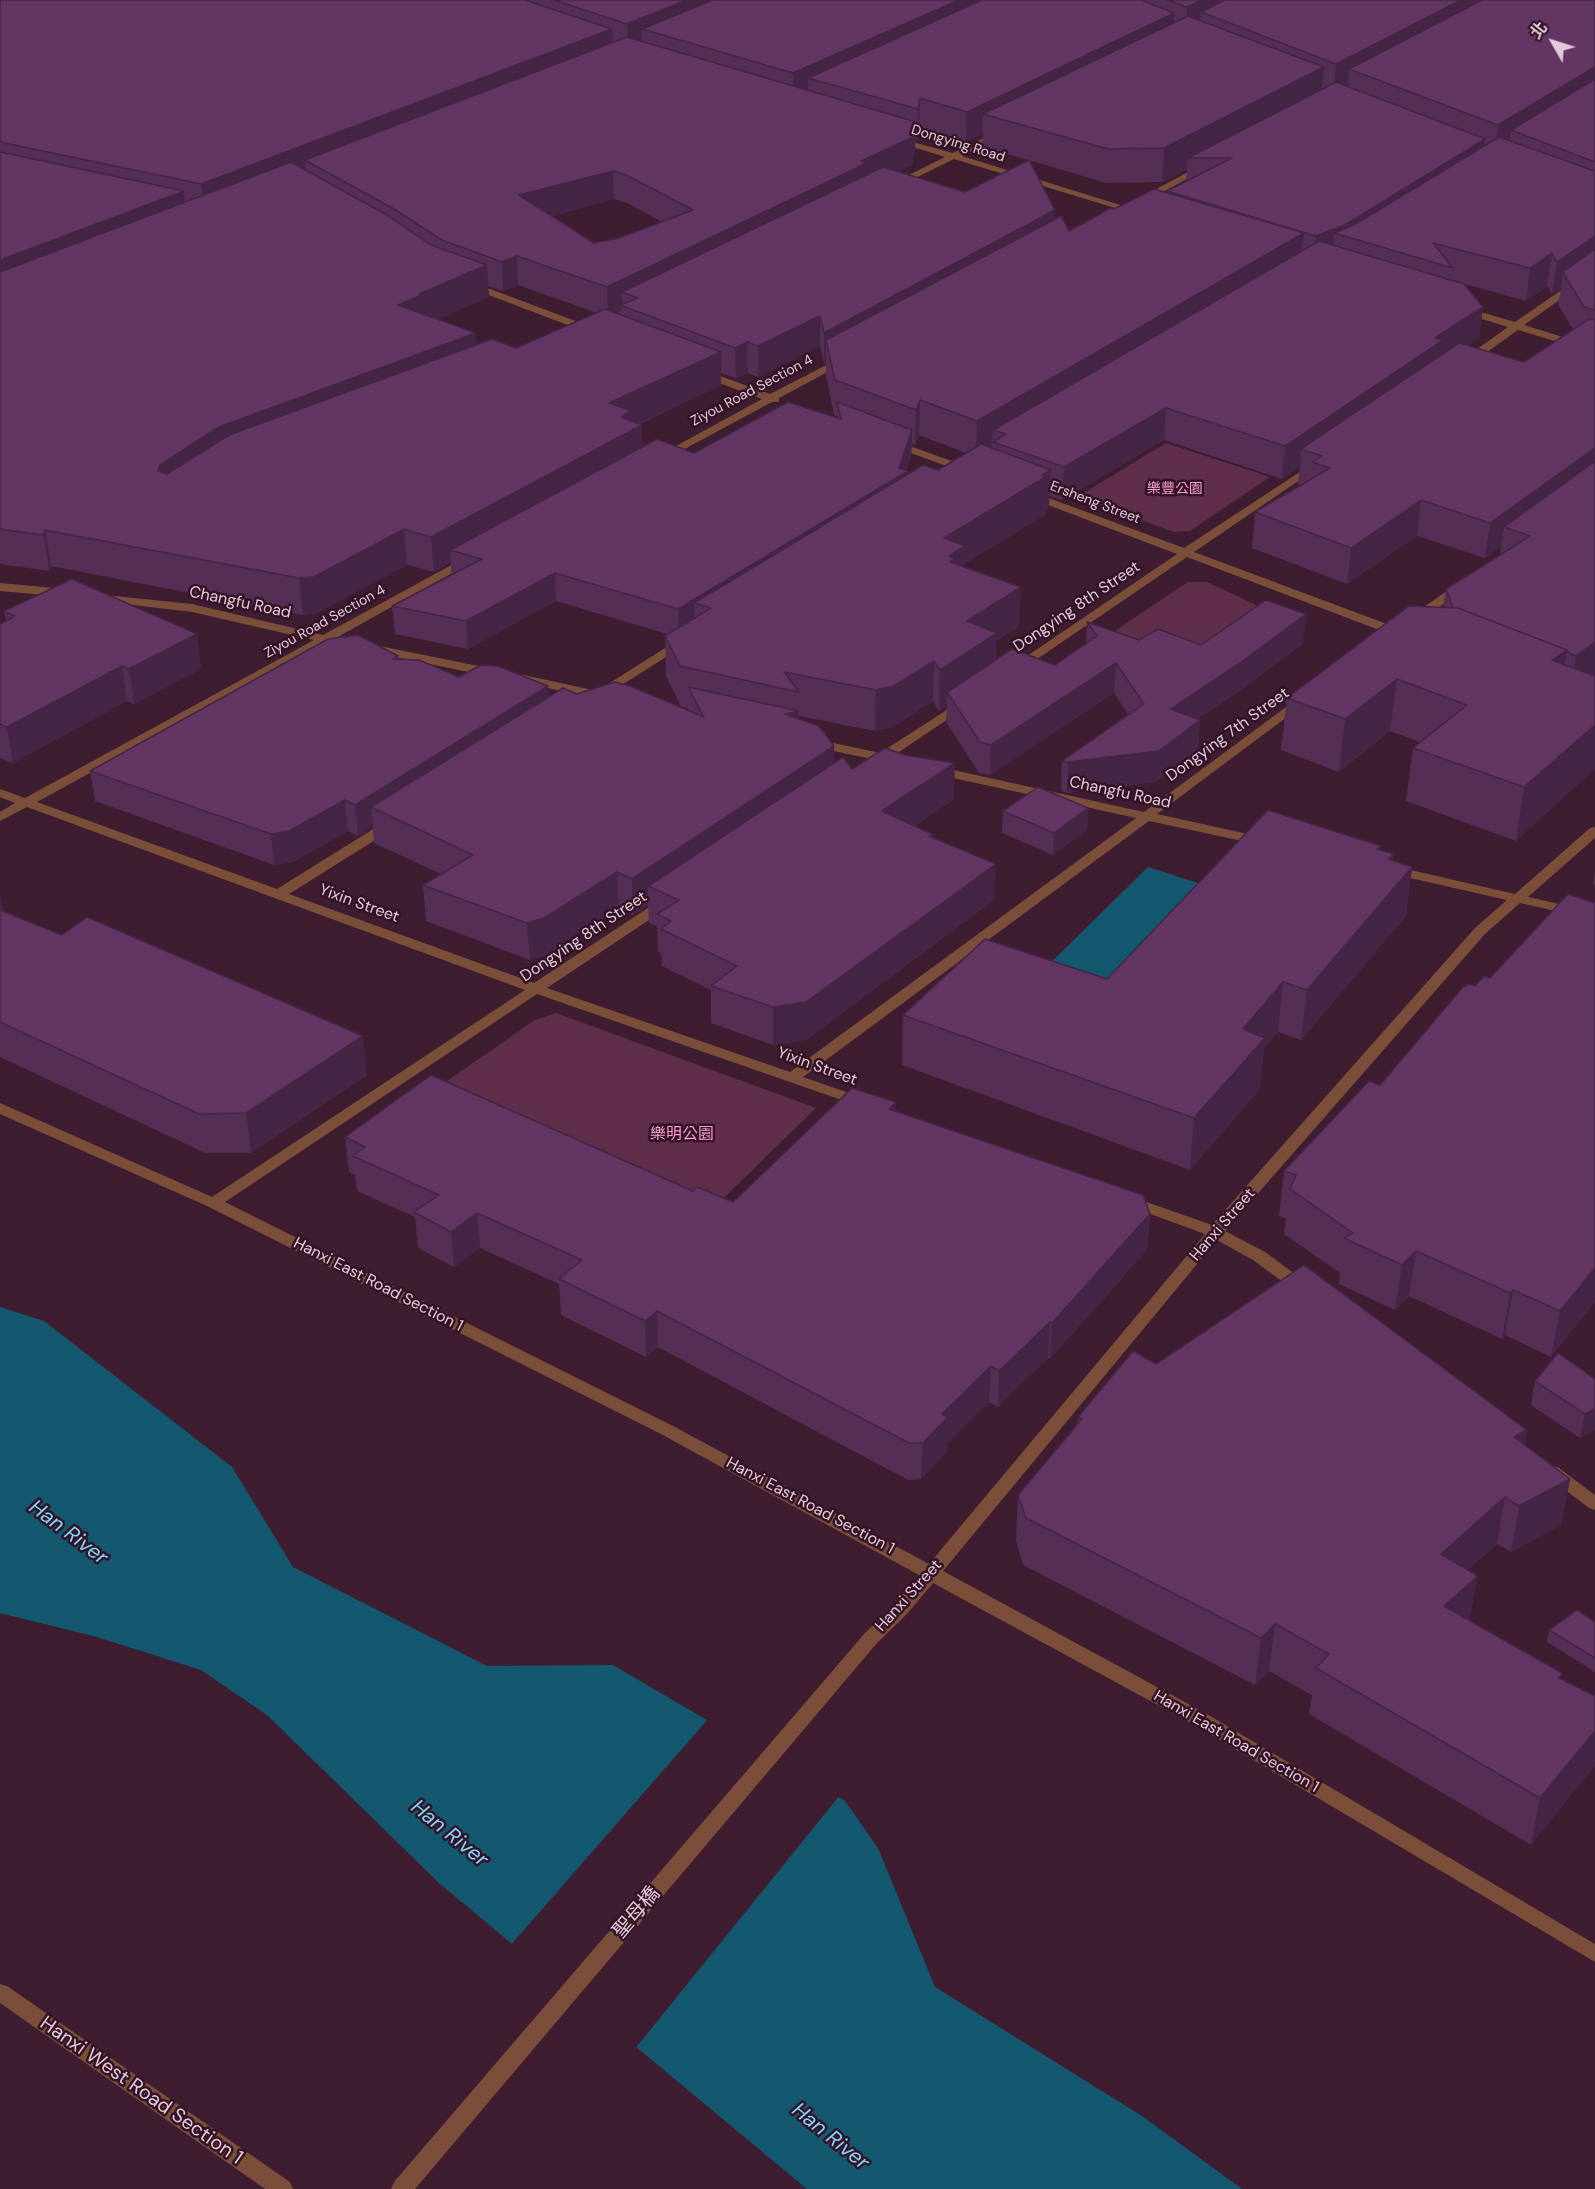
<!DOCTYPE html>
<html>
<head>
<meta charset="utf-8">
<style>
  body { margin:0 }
  #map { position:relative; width:1595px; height:2189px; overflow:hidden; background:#3f1d31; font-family:"DM Sans","Noto Sans TC",sans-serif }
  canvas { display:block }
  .north { position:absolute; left:1523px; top:12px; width:60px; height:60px; -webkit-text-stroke:4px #341327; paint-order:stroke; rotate:309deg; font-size:16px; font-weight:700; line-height:24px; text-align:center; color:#e2cbd7 }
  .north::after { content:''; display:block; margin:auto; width:21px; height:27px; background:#e2cbd7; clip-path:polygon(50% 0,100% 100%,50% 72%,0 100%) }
</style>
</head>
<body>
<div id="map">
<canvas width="1595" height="2189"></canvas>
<div class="north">北</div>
</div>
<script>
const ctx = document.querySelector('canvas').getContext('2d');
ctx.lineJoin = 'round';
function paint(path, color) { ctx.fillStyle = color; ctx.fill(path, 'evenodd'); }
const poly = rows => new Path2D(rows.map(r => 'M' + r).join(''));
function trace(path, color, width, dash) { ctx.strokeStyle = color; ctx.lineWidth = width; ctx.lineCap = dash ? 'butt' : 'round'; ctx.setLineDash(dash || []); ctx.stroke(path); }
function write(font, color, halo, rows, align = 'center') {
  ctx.font = font + ' "DM Sans","Noto Sans TC",sans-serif'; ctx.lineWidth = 5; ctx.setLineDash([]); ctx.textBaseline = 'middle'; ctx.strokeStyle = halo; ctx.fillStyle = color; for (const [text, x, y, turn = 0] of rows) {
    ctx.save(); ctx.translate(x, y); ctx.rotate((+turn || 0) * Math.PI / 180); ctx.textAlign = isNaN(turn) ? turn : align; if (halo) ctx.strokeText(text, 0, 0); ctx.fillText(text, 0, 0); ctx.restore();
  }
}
const green = poly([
  [1166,443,1270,477,1190,531,1174,532,1077,497],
  [1188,582,1207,582,1271,612,1189,667,1106,637],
  [556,1013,816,1108,700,1221,424,1097,535,1020]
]);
const water = poly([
  [1148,867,1226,892,1110,1015,1028,985],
  [0,1307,44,1321,232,1467,293,1567,487,1666,613,1665,845,1801,878,1848,935,1987,1142,2116,1242,2189,807,2189,440,1884,267,1715,201,1670,97,1637,0,1613]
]);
const pier = poly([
  [709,1718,840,1795,634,2050,509,1947]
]);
const minor = poly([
  [996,132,1004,134,962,156,1143,212,1135,214,954,159,897,187,889,185,945,157,894,141,894,137,953,153,996,132],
  [1201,165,1209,167,1146,201,1138,199,1201,165],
  [1595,267,1595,275,1524,325,1595,347,1595,353,1518,330,1470,364,1462,364,1462,360,1508,327,1459,312,1459,308,1467,308,1515,322,1595,267],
  [469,281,594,328,595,330,586,332,465,286,464,284,469,281],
  [844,356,848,357,848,361,779,398,779,402,772,402,666,459,658,459,656,457,762,399,698,375,698,371,706,371,770,394,844,356],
  [893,440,971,468,973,470,971,472,963,472,889,445,889,441,893,440],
  [1315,462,1319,463,1319,467,1194,552,1403,630,1403,636,1395,636,1187,557,1021,670,1013,670,1011,667,1177,554,1027,497,1027,493,1035,493,1184,548,1315,462],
  [468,556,474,560,472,562,336,638,335,643,327,643,37,802,277,889,386,821,396,821,398,824,396,827,289,894,534,983,660,900,670,900,672,903,670,906,547,988,790,1072,1136,818,935,774,930,773,928,770,930,767,935,766,1144,812,1297,699,1305,699,1307,702,1157,814,1266,838,1268,841,1266,844,1261,845,1149,821,803,1077,866,1099,869,1102,866,1105,856,1105,537,994,225,1202,673,1426,929,1564,1205,1234,1123,1204,1121,1201,1123,1198,1135,1198,1212,1225,1475,928,1507,900,1388,873,1386,870,1388,867,1393,866,1515,894,1590,828,1595,827,1595,838,1528,897,1595,912,1595,920,1520,903,1485,934,1225,1231,1265,1252,1310,1285,1312,1289,1310,1293,1298,1293,1253,1260,1217,1240,943,1571,1205,1713,1595,1944,1595,1962,1191,1723,933,1583,906,1615,877,1643,415,2189,391,2189,394,2182,865,1633,894,1605,919,1575,661,1434,207,1206,0,1114,0,1103,212,1197,525,990,27,807,0,821,0,812,15,803,0,797,0,789,25,798,314,640,192,612,99,601,95,600,95,594,192,604,323,635,468,556],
  [1461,581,1467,585,1465,588,1419,622,1411,622,1411,616,1461,581],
  [0,583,66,589,72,593,66,597,0,591,0,583],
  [681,638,687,642,685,645,609,693,611,696,609,699,605,700,519,682,513,678,519,674,597,691,681,638],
  [370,644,493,669,499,673,493,677,366,651,364,648,370,644],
  [962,700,966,701,968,704,966,707,893,756,895,759,894,762,877,765,872,764,872,759,810,746,809,743,815,739,880,753,962,700],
  [1553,1466,1559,1468,1595,1495,1595,1510,1589,1508,1547,1476,1544,1472,1547,1468,1553,1466],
  [0,1984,7,1986,290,2182,293,2189,265,2189,0,2003,0,1984]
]);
const wall = poly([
  [0,0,1595,0,1595,675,1516,841,1406,801,1413,748,1420,742,1390,731,1339,772,1281,750,1287,698,1443,608,1446,589,1500,555,1501,546,1485,558,1417,536,1347,584,1252,548,1255,512,1300,485,1298,484,1300,467,1282,479,1164,440,1062,500,1049,496,1049,508,1046,510,1045,515,964,564,964,567,1019,627,996,641,996,660,1055,665,1086,643,1087,622,1139,640,1201,645,1303,643,1241,690,1198,719,1200,720,1198,750,1156,782,1067,793,1061,791,1062,761,1128,714,1114,693,990,775,979,773,946,722,947,705,939,711,933,701,893,727,875,731,799,716,799,719,834,762,852,769,954,799,914,826,932,834,932,837,994,900,806,1040,773,1045,711,1023,711,990,662,966,661,953,658,952,657,926,649,923,648,905,633,915,619,908,546,955,530,960,426,921,423,885,441,874,374,843,373,827,358,836,348,831,293,862,274,865,95,801,90,771,398,656,398,659,459,677,548,698,577,694,688,711,688,708,681,707,666,676,665,636,667,634,556,601,468,649,395,634,392,606,451,575,451,563,434,572,407,565,317,613,303,615,51,566,49,571,0,564],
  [919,128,966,142,983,134,982,147,1028,160,965,192,897,172,912,165,915,150,915,139,917,140],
  [1029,160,1106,183,1162,182,1187,169,1186,181,1167,191,1167,193,1114,209,1069,231,1055,219,1055,210],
  [614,199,627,203,662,222,619,238,594,243,552,216],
  [1465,284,1526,301,1547,286,1552,294,1561,289,1558,304,1573,330,1524,362,1467,346,1479,338,1483,307],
  [518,285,597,313,516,348,477,345,438,319,489,297,488,286,503,291],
  [820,346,824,363,826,362,826,375,834,415,837,416,837,418,694,453,643,446,640,424,721,385,721,373,736,378,748,373,758,377],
  [919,435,966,453,938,470,908,474,906,471,911,456,912,444,915,445],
  [4,611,197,634,201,669,134,704,127,701,13,763,0,758,0,624,6,621],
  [1088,808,1087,830,1053,855,1002,833,1003,811],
  [1381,850,1393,861,1412,867,1406,916,1301,1040,1278,1032,1264,1048,1260,1089,1190,1170,902,1065,903,1015,1107,979],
  [1595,871,1595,885,1593,884],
  [0,894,3,911,367,1075,251,1153,205,1153,0,1057],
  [1595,903,1595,1302,1551,1357,1505,1335,1502,1339,1409,1296,1395,1310,1339,1284,1340,1273,1284,1234,1286,1218,1279,1216,1284,1171,1380,1085,1475,986,1490,978],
  [896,1111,1150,1214,1147,1250,1050,1359,1048,1358,998,1407,989,1402,947,1444,946,1453,921,1479,908,1480,658,1347,646,1357,561,1315,559,1284,480,1248,454,1267,418,1248,415,1217,357,1191,355,1175,349,1172,345,1137,693,1191,733,1202],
  [1156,1364,1527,1430,1525,1445,1570,1479,1561,1525,1511,1552,1497,1544,1467,1570,1470,1621,1561,1679,1595,1696,1531,1845,1309,1714,1312,1695,1269,1671,1255,1685,1023,1565,1016,1541,1018,1495,1077,1424,1078,1417],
  [1595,1379,1595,1430,1580,1438,1531,1405,1535,1381],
  [1595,1622,1595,1672,1547,1642,1549,1630]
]);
const shadedWall = poly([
  [687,0,759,0,642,29,642,47,628,53,627,24],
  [959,0,1022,0,808,78,808,96,793,103,793,73],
  [1202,0,1259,0,1201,12,1199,29,1185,36,1187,7],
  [1461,0,1512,0,1349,69,1348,86,1333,94,1336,64],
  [1174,13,1172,42,983,114,983,134,966,142,967,112],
  [612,29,613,58,305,160,306,177,205,216,201,184],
  [1324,67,1321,99,1188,158,1187,169,1162,182,1164,148],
  [1595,67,1595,94,1511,130,1509,146,1494,156,1498,125],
  [920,98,919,128,917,140,918,109],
  [916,122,915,150,912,165,638,298,622,292,622,306,620,305,621,311,608,317,607,287,861,161],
  [1485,139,1482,162,1357,240,1334,233,1332,253,1314,260,1316,236],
  [613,171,614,199,521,224,519,195],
  [184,191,187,223,0,295,0,260],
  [1055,210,1054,239,826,340,826,362,824,363,824,333],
  [1304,233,1300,267,1006,434,993,430,992,447,976,456,977,421],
  [1595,236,1595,265,1563,272,1561,289,1552,294,1557,262],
  [1552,253,1547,286,1526,301,1530,268],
  [517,256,518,285,503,291,502,262],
  [487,265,489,297,424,325,398,305,419,294],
  [1483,307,1479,338,1440,363,1301,449,1300,467,1282,479,1285,446,1435,338],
  [820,316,820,346,758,377,758,346],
  [476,333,478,367,165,500,158,471,160,465,219,427],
  [747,342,748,373,736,378,735,348],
  [721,352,721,385,632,427,642,425,643,459,450,550,451,563,434,572,431,537,609,403],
  [920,400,919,435,915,445,916,410],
  [1166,408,1164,440,1062,500,1064,467],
  [912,430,911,456,906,472,908,471,907,498,711,608,694,603,694,628,679,637,678,609,899,468],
  [1595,448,1595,479,1504,527,1501,546,1485,558,1490,523],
  [1051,470,1049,508,1046,510,1045,515,964,564,964,585,954,592,944,538],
  [1421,500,1417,536,1347,584,1351,548],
  [404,529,407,565,317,613,303,615,299,578],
  [45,530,51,566,49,571,44,535],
  [555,573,556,601,468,649,466,621],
  [1021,587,1019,627,996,641,995,673,947,692,947,705,939,711,940,670,967,621],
  [1306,614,1303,643,1241,690,1168,739,1171,709],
  [197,634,201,669,134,704,129,669],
  [1595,642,1595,675,1570,693,1576,656],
  [1567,650,1559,701,1552,660],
  [934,661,933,701,893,727,875,731,876,690],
  [1116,663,1114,693,990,775,991,745],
  [122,666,127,701,13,763,7,727],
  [1397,679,1390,731,1339,772,1345,719],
  [548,686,549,716,371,807,373,827,358,836,355,805],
  [799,711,799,746,785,714],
  [1200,720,1198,750,1156,782,1067,793,1068,762],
  [1595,725,1595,769,1516,841,1524,787],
  [834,746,834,781,648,886,648,905,633,915,632,879],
  [955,763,954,799,881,847,882,811],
  [345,800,348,831,293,862,274,865,271,834],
  [1088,808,1087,830,1053,855,1054,833],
  [1394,854,1389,894,1412,867,1406,916,1301,1040,1307,990,1388,859],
  [996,864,994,900,806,1040,773,1045,773,1007],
  [617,872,619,908,546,955,530,960,527,923],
  [0,894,4,917,0,920],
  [1283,982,1278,1032,1264,1048,1260,1089,1190,1170,1194,1118,1243,1029],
  [363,1036,367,1075,251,1153,246,1113],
  [896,1102,895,1137,889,1109],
  [477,1213,480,1248,454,1267,451,1232],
  [1150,1214,1147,1250,1050,1359,1052,1323],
  [1416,1251,1409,1296,1395,1310,1402,1265],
  [1595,1268,1595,1302,1551,1357,1560,1311],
  [1513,1290,1505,1335,1502,1339,1510,1293],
  [657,1311,658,1347,646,1357,645,1321],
  [1050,1322,1048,1358,998,1407,999,1371],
  [991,1366,989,1402,947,1444,946,1453,921,1479,923,1443,942,1414],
  [1595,1409,1595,1430,1580,1438,1585,1414],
  [1527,1430,1519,1476,1514,1437],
  [1570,1479,1561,1525,1511,1552,1519,1506],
  [1505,1497,1497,1544,1434,1600,1441,1554],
  [1478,1576,1469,1623,1444,1606],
  [1275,1624,1269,1671,1255,1685,1261,1638],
  [1595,1731,1595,1766,1531,1845,1540,1798]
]);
const building = poly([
  [0,0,525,0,612,29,201,184,0,142,0,0],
  [554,0,687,0,627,24,554,0],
  [713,0,959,0,793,73,642,29,713,0],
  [982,0,1141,0,1174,13,967,112,920,98,918,109,808,78,982,0],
  [1168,0,1202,0,1187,7,1168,0],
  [1225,0,1461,0,1336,64,1201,12,1225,0],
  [1482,0,1595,0,1595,67,1498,125,1349,69,1482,0],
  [1188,16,1324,67,1164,148,1108,149,983,114,1188,16],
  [627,37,916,122,913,137,861,161,867,163,607,287,517,256,502,262,442,240,394,209,305,160,627,37],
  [613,171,626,175,693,210,619,238,594,243,519,195,613,171],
  [1595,79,1595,162,1511,130,1595,79],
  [1336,82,1485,139,1345,225,1316,236,1167,191,1232,158,1188,158,1336,82],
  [1499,137,1595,171,1595,236,1557,262,1552,253,1530,268,1433,243,1453,268,1334,233,1354,225,1499,137],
  [0,152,184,191,0,260,0,152],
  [1029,160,1055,210,824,333,820,316,758,346,747,342,735,348,620,305,638,298,622,292,883,167,965,192,1029,160],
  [291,162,385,214,431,245,487,265,419,294,422,295,398,305,476,333,219,427,160,465,158,471,167,474,229,435,492,339,516,348,605,309,721,352,609,403,632,411,621,417,642,425,431,537,404,529,314,577,299,578,45,530,44,535,0,529,0,272,291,162],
  [1154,189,1304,233,977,421,920,400,916,410,835,380,826,340,1061,216,1069,231,1111,208,1114,209,1154,189],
  [1319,241,1464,284,1483,307,1435,338,1443,340,1285,446,1166,408,1064,467,993,442,1006,434,993,430,1319,241],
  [1595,249,1595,310,1584,307,1563,272,1595,249],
  [1589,319,1595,320,1595,448,1490,523,1421,500,1351,548,1255,512,1330,468,1313,462,1322,456,1301,449,1459,343,1524,362,1589,319],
  [788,402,841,419,837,402,912,430,899,468,908,471,678,609,555,573,466,621,392,606,482,559,450,550,657,439,694,453,788,402],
  [981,444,1051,470,1042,475,1047,476,944,538,965,546,949,556,955,559,950,562,1021,587,967,621,997,633,940,670,934,661,894,686,876,690,784,672,799,692,680,666,665,636,711,608,694,603,923,465,938,470,981,444],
  [1595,461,1595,642,1576,656,1567,652,1567,650,1458,608,1453,608,1446,589,1530,536,1504,527,1595,461],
  [72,579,197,634,129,669,122,666,7,727,0,724,0,624,15,616,4,611,72,579],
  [1266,600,1306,614,1244,660,1171,709,1200,720,1159,751,1068,762,1062,761,1144,704,1116,663,991,745,980,742,947,692,1012,649,1055,665,1097,636,1087,622,1139,640,1158,629,1201,645,1266,600],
  [1409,606,1458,608,1567,650,1552,660,1595,676,1595,725,1524,787,1413,748,1467,705,1397,679,1345,719,1287,698,1409,606],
  [358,635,398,656,393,659,419,660,459,677,481,665,498,666,548,686,355,805,345,800,289,831,271,834,90,771,328,639,358,635],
  [615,682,630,686,704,717,688,687,799,711,785,714,819,726,834,746,632,879,617,872,544,918,527,923,423,885,473,855,371,807,563,688,577,694,615,682],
  [885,748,905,755,955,763,882,811,932,834,929,836,996,864,806,1002,773,1007,711,986,737,966,661,929,671,921,657,914,679,900,648,886,843,757,852,769,885,748],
  [1038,787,1088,808,1054,833,1003,811,1038,787],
  [1268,810,1381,846,1377,849,1394,854,1388,859,1412,867,1307,990,1283,982,1243,1029,1265,1038,1194,1118,903,1015,985,939,1107,979,1268,810],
  [1568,894,1595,903,1595,1268,1560,1311,1513,1290,1510,1293,1416,1251,1402,1265,1344,1238,1353,1233,1290,1189,1296,1175,1284,1171,1369,1081,1380,1085,1463,987,1469,984,1475,986,1484,976,1490,978,1568,894],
  [0,910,62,935,87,917,363,1036,246,1113,199,1114,0,1022,0,910],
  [431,1075,693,1191,697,1187,733,1202,852,1088,896,1102,889,1109,1143,1195,1150,1214,1052,1323,1050,1322,999,1371,991,1366,942,1414,948,1417,923,1443,909,1443,657,1311,645,1321,559,1279,582,1260,477,1213,451,1232,414,1212,439,1195,353,1156,365,1147,345,1137,431,1075],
  [1304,1265,1527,1430,1514,1437,1570,1479,1519,1506,1505,1497,1441,1554,1478,1576,1444,1606,1562,1673,1559,1678,1595,1696,1595,1731,1540,1798,1316,1668,1329,1654,1275,1624,1261,1638,1026,1518,1018,1495,1082,1419,1078,1417,1133,1351,1156,1364,1304,1265],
  [1558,1353,1595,1379,1595,1409,1585,1414,1535,1381,1558,1353],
  [1577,1610,1595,1622,1595,1658,1549,1630,1577,1610]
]);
const farStreetnames = [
  ["Dongying Road",958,144,17],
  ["Ziyou Road Section 4",752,391,-28],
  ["Ersheng Street",1095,503,21],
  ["Ziyou Road Section 4",325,622,-29]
];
const farParknames = [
  ["樂豐公園",1175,489]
];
const streetNames = [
  ["Changfu Road",240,603,12],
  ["Dongying 8th Street",1077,607,-34],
  ["Dongying 7th Street",1228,735,-36],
  ["Changfu Road",1120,793,12],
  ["Yixin Street",359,904,20],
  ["Dongying 8th Street",584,937,-34],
  ["Yixin Street",817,1067,20],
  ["Hanxi Street",1223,1225,-49],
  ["Hanxi East Road Section 1",378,1285,27],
  ["Hanxi East Road Section 1",810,1506,28],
  ["Hanxi Street",909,1596,-48],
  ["Hanxi East Road Section 1",1236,1742,30]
];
const parkNames = [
  ["樂明公園",682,1135]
];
const nearStreetnames = [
  ["聖母橋",637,1913,-50],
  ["Hanxi West Road Section 1",141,2091,35]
];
const nearWaternames = [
  ["Han River",68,1533,37],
  ["Han River",449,1834,39],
  ["Han River",830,2137,39]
];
paint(green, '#5f2e4a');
paint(water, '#13586f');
paint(pier, '#3f1d31');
paint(minor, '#7b4e39');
paint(wall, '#542e55');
paint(shadedWall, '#452545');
paint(building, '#623563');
trace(building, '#452545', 1.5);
write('14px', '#e2cbd7', '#341327', farStreetnames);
write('14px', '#f89ed0', '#341327', farParknames);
write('16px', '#e2cbd7', '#341327', streetNames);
write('16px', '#f89ed0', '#341327', parkNames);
write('20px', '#e2cbd7', '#341327', nearStreetnames);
write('italic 21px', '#7ed7fa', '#341327', nearWaternames);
</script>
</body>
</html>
